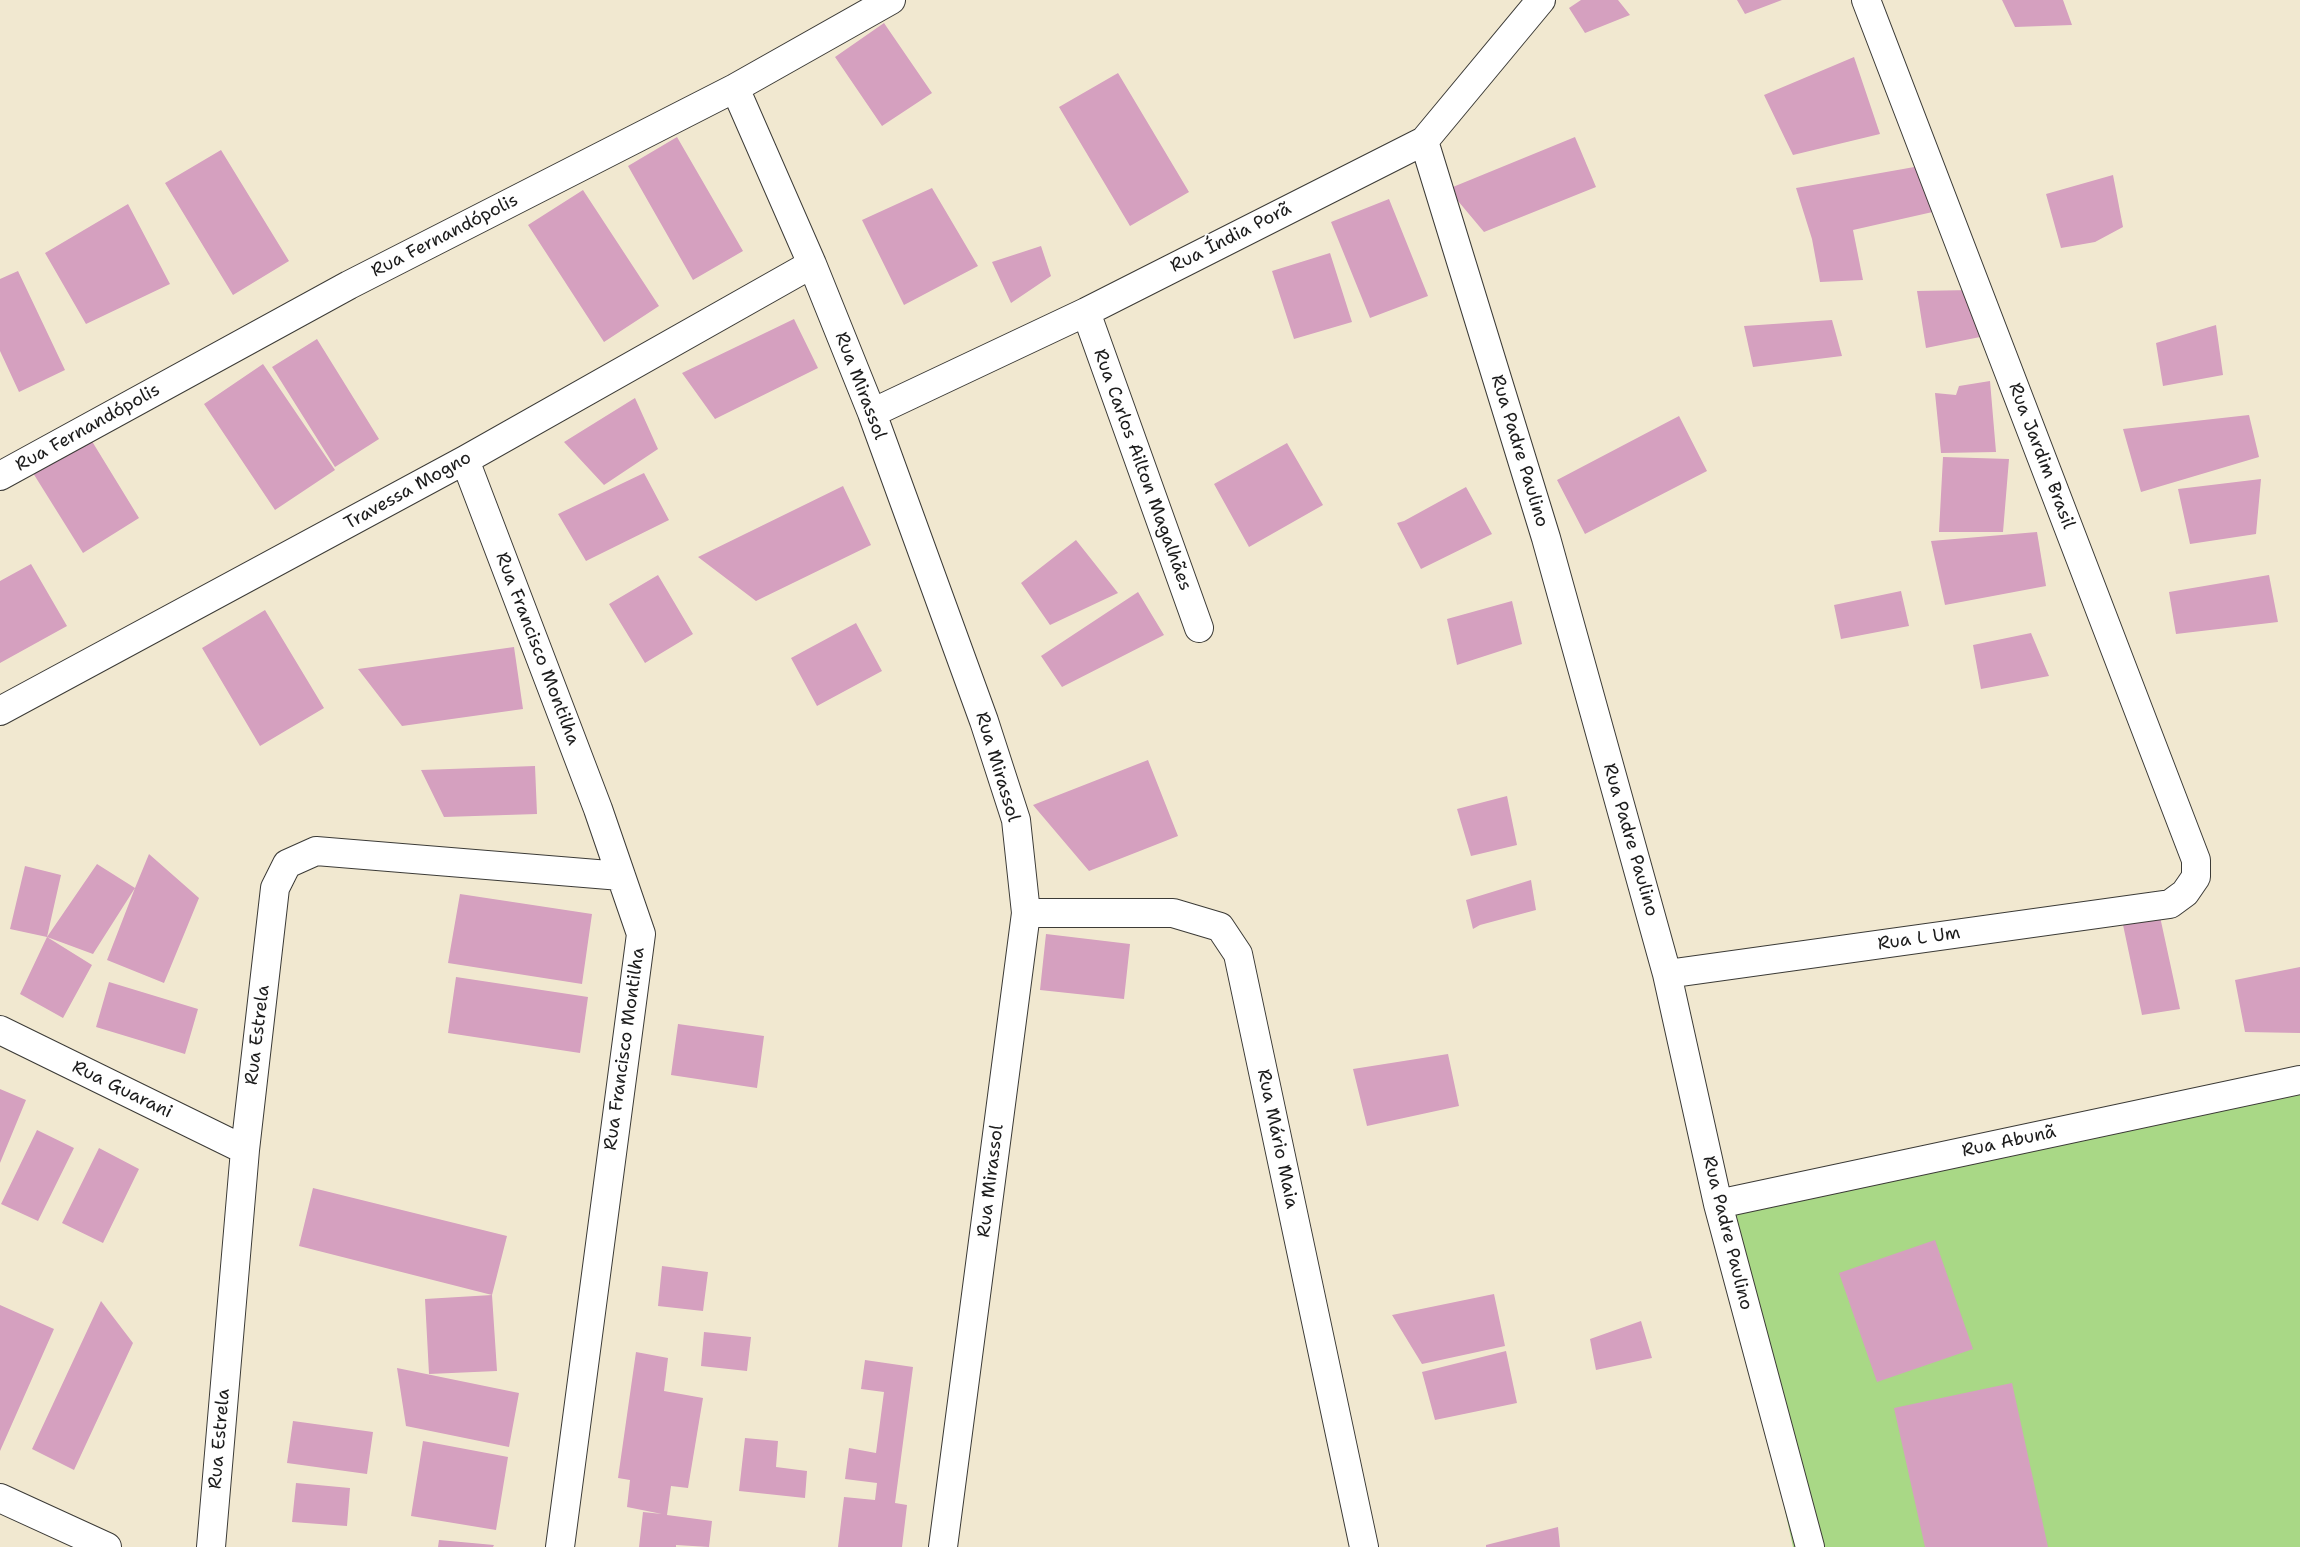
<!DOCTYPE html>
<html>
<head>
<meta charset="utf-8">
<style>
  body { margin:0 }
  canvas { display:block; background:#f1e8d0 }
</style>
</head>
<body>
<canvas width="2300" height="1547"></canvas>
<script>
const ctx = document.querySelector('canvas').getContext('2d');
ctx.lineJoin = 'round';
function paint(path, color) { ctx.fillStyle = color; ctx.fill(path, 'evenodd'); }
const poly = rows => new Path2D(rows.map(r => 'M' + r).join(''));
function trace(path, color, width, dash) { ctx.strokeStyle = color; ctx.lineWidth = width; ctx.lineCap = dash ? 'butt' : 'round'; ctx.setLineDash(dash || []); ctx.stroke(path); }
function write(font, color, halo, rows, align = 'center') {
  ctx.font = font + ' "Shantell Sans",sans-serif'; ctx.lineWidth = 4; ctx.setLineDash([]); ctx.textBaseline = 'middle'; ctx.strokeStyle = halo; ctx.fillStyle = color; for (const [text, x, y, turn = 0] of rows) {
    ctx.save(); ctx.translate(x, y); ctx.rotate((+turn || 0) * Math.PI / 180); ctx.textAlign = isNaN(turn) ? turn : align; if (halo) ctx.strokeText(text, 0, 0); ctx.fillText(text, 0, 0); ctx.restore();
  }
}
const green = poly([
  [2300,1080,2300,1547,1793,1547,1718,1204]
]);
const building = poly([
  [1581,0,1618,0,1630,15,1585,33,1569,8],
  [1737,0,1782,0,1745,14],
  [2002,0,2063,0,2072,25,2015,27],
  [884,23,932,93,882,126,835,57],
  [1854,57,1880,134,1793,155,1764,95],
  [1118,73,1189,192,1130,226,1059,107],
  [677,137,743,251,693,280,628,166],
  [1575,137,1596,187,1484,232,1448,189],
  [221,150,289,261,233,295,165,183],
  [1920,166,1937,211,1853,230,1863,280,1820,282,1812,239,1796,188],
  [2113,175,2123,227,2095,242,2061,248,2046,194],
  [932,188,978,266,904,305,862,220],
  [583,190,659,306,604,342,528,225],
  [1389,199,1428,296,1370,318,1331,222],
  [128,204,170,284,86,324,45,253],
  [1041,246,1051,276,1011,303,992,262],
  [1330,253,1352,322,1294,339,1272,271],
  [18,271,65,370,19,392,0,351,0,279],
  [1971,290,1985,336,1926,348,1917,291],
  [794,319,818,368,715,419,682,373],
  [1832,320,1842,356,1753,367,1744,326],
  [2216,325,2223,375,2163,386,2156,343],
  [317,339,379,439,335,467,272,367],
  [263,364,335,470,275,510,204,404],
  [1990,381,1996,452,1941,453,1935,393,1956,395,1959,386],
  [635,398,658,449,604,485,564,442],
  [2249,415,2259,457,2141,492,2123,429],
  [1679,416,1707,471,1585,534,1557,480],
  [90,438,139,518,83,553,33,473],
  [1287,443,1323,505,1249,547,1214,484],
  [1943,457,2009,459,2003,532,1939,532],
  [644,473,669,520,586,561,558,514],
  [2261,479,2256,534,2190,544,2178,489],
  [843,486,871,545,756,601,698,557],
  [1466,487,1492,534,1421,569,1397,523,1404,521],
  [2037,532,2046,586,1945,605,1931,541],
  [1076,540,1118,593,1050,625,1021,583],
  [31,564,67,626,0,663,0,581],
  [658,575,693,634,645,663,609,604],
  [2269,575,2278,622,2176,634,2169,592],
  [1901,591,1909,626,1841,639,1834,605],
  [1138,592,1164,635,1062,687,1041,656],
  [1512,601,1522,644,1457,665,1447,619],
  [265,610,324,708,260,746,202,648],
  [856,623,882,671,817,706,791,658],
  [2031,633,2049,676,1981,689,1973,645],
  [514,647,523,709,402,726,358,669],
  [1148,760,1178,836,1089,871,1033,805],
  [535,766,537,814,444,817,421,770],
  [1507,796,1517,845,1471,856,1457,809],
  [149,854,199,898,164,983,107,960,135,888,93,954,47,937,92,965,63,1018,20,994,47,937,10,929,25,866,61,875,47,937,97,864,135,888],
  [1531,880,1536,910,1480,925,1473,929,1466,900],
  [460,894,592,914,582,984,448,963],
  [2159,912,2180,1009,2142,1015,2122,920],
  [1046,934,1130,944,1124,999,1040,990],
  [2300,967,2300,1033,2245,1032,2235,980],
  [456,977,588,997,580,1053,448,1033],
  [109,982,198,1009,185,1054,96,1027],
  [678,1024,764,1036,757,1088,671,1075],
  [1448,1054,1459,1106,1367,1126,1353,1069],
  [0,1089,26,1100,0,1163],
  [37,1130,74,1148,38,1221,1,1204],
  [99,1148,139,1169,103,1243,62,1223],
  [313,1188,507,1236,492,1295,299,1246],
  [1935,1240,1973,1349,1877,1382,1839,1273],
  [662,1266,708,1272,703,1311,658,1306],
  [1494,1294,1505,1346,1422,1364,1392,1315],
  [492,1295,497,1371,429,1374,425,1299],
  [101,1301,133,1343,74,1470,32,1449],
  [0,1305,54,1329,0,1451],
  [1641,1321,1652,1358,1596,1370,1590,1339],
  [704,1332,751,1337,747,1371,701,1366],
  [1506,1351,1517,1403,1435,1420,1422,1372],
  [636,1352,668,1358,664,1391,703,1398,688,1488,671,1486,667,1515,712,1521,709,1547,676,1545,676,1547,639,1547,643,1512,662,1514,627,1507,630,1480,618,1478],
  [865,1360,913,1367,895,1503,907,1505,902,1547,838,1547,844,1497,875,1500,877,1483,845,1479,849,1448,876,1453,884,1392,861,1389],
  [397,1368,519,1393,509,1447,406,1426],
  [2012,1383,2048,1547,1925,1547,1894,1408],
  [293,1421,373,1432,367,1474,287,1463],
  [745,1438,778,1441,776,1467,807,1471,805,1498,739,1491],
  [423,1441,508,1457,496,1530,411,1516],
  [296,1483,350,1488,347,1526,292,1522],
  [1558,1527,1560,1547,1486,1547,1486,1545],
  [439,1540,494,1545,493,1547,438,1547]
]);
const minor = poly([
  [735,88,812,264,872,413,984,721,1016,820,1026,913,943,1547],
  [1424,141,1546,538,1667,974,1718,1204,1810,1547],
  [1086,312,1199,628],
  [872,413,1086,312,1424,141,1541,0],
  [465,460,598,809,641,934,560,1547],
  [0,476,349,285,735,88,891,0],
  [0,711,465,460,812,264],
  [1026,913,1173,913,1220,927,1238,954,1364,1547],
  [1667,974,2170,904,2185,893,2196,877,2196,860,1866,0],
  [0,1030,245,1150],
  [1718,1204,2300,1080],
  [211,1547,245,1150,275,888,287,864,316,851,621,876]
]);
const tertiary = poly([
  [0,1498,107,1547]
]);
const streetNames = [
  ["Rua Fernandópolis",445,236,-27],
  ["Rua Índia Porã",1231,238,-27],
  ["Rua Mirassol",860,386,69],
  ["Rua Fernandópolis",88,428,-29],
  ["Rua Padre Paulino",1519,451,73],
  ["Rua Jardim Brasil",2041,456,69],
  ["Rua Carlos Ailton Magalhães",1142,470,70],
  ["Travessa Mogno",408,491,-29],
  ["Rua Francisco Montilha",537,649,69],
  ["Rua Mirassol",997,767,73],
  ["Rua Padre Paulino",1630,840,74],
  ["Rua L Um",1919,939,-8],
  ["Rua Estrela",258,1035,-83],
  ["Rua Francisco Montilha",625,1049,-82],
  ["Rua Guarani",122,1090,26],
  ["Rua Mário Maia",1277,1139,78],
  ["Rua Abunã",2009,1142,-12],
  ["Rua Mirassol",991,1181,-83],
  ["Rua Padre Paulino",1727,1233,76],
  ["Rua Estrela",220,1439,-85]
];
paint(green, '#a9d886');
paint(building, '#d5a0bf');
trace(minor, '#3c3b37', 30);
trace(tertiary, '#3c3b37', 30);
trace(minor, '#fff', 28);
trace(tertiary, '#fff', 28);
write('18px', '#1c1c1c', '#fff', streetNames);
</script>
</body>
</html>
